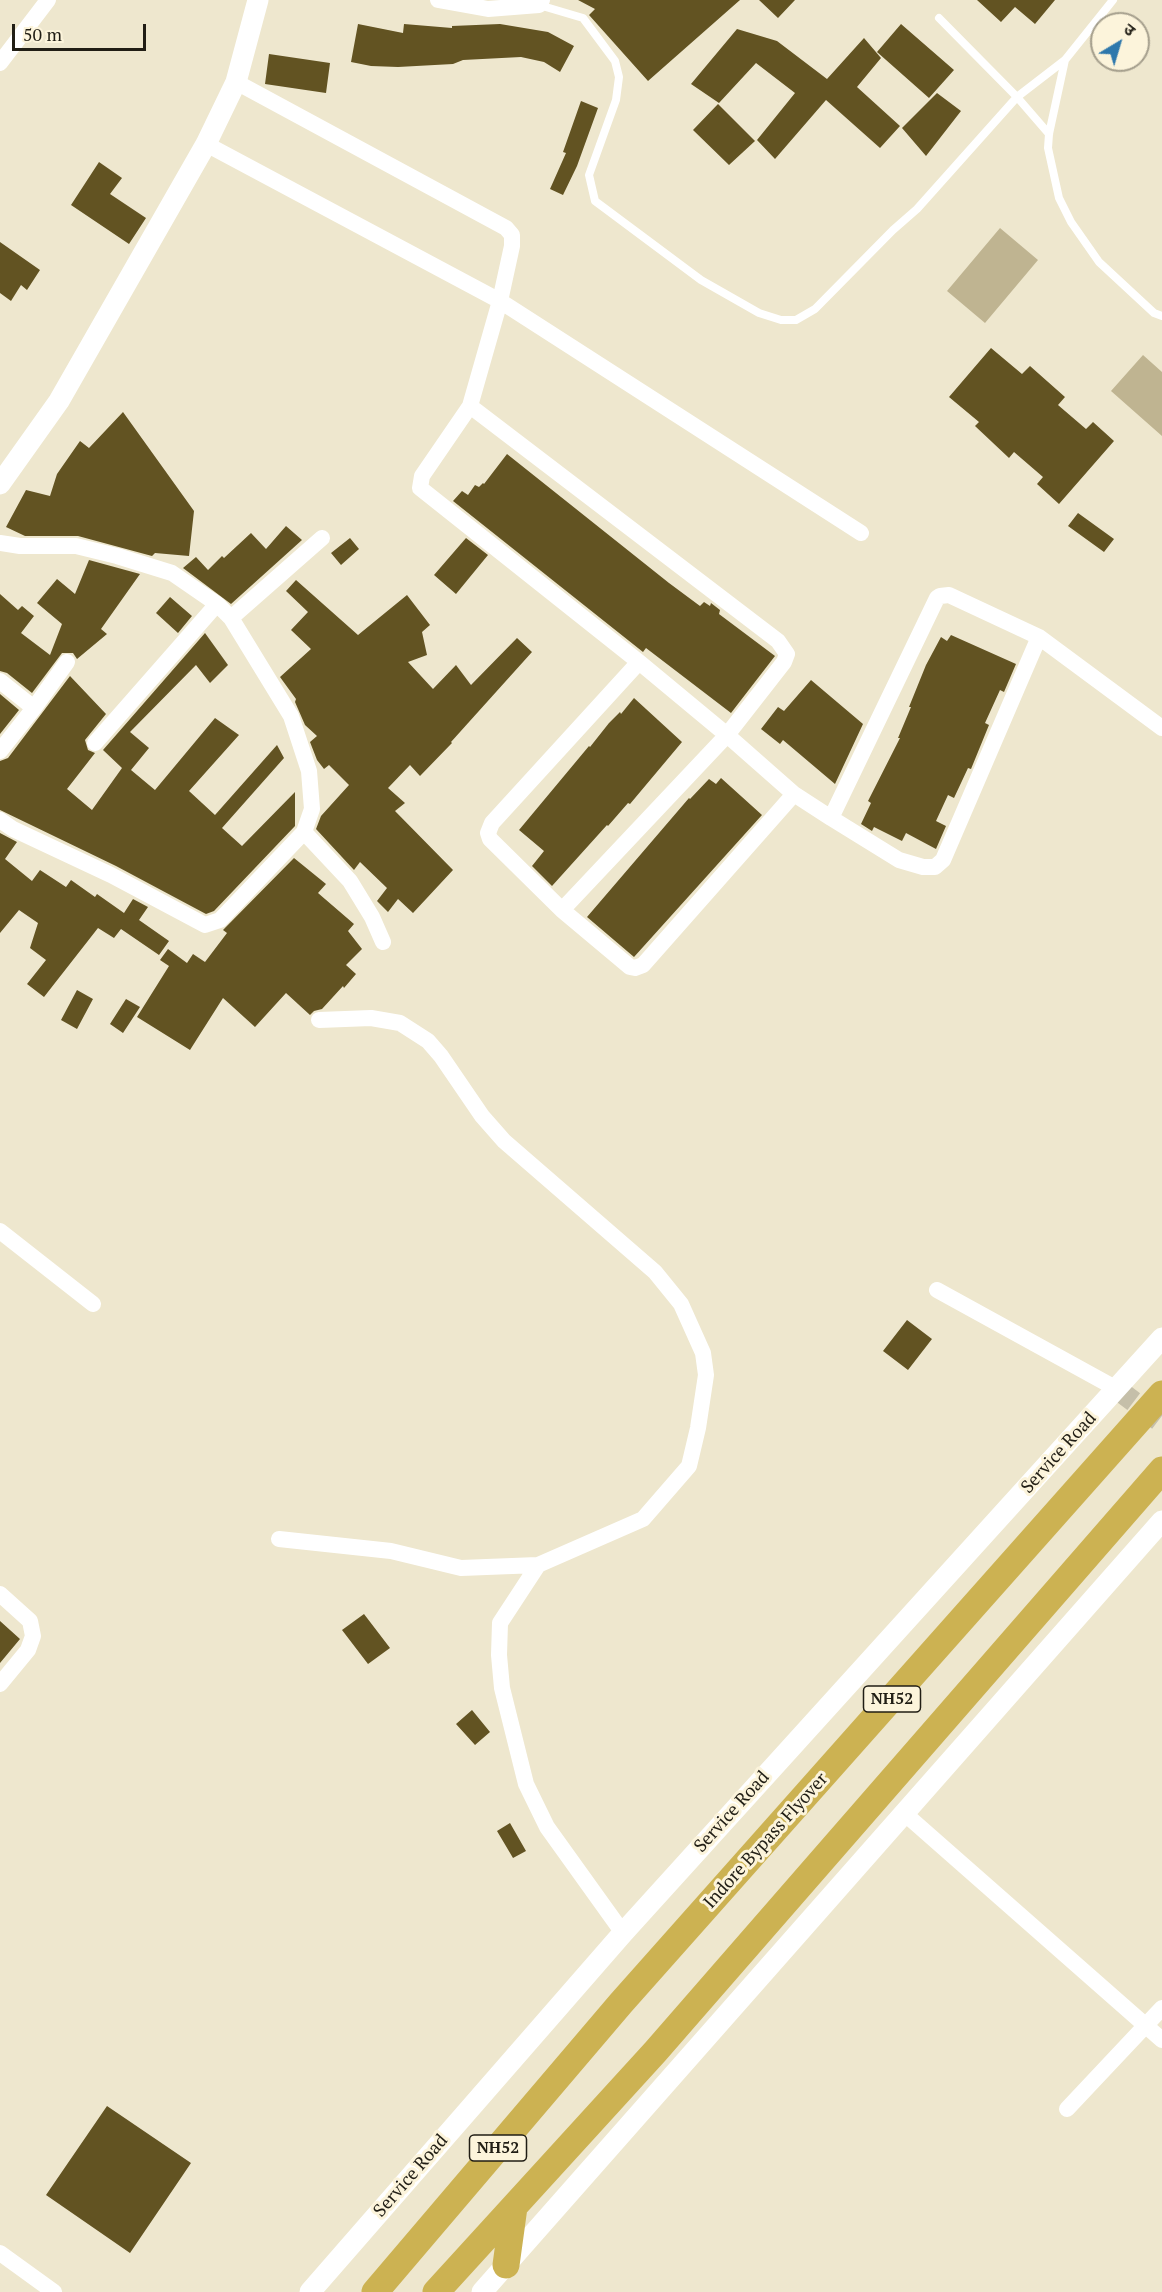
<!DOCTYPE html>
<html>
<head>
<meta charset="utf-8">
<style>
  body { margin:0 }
  #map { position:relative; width:1162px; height:2292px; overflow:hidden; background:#eee7ce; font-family:"PT Serif","Noto Sans Devanagari",serif }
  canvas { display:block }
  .north { position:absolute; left:1090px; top:12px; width:60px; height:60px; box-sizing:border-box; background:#fcf4db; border:2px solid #a49e8c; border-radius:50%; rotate:38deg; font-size:16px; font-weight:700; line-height:24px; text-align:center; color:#211e15 }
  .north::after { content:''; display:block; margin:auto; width:21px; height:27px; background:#2e78ac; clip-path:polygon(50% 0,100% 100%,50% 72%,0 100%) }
  .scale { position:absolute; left:12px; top:24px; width:134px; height:27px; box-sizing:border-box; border:3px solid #211e15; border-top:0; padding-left:8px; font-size:18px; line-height:21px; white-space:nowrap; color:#211e15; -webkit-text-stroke:4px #fcf4db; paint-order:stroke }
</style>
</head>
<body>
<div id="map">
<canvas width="1162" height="2292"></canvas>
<div class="north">उ</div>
<div class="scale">50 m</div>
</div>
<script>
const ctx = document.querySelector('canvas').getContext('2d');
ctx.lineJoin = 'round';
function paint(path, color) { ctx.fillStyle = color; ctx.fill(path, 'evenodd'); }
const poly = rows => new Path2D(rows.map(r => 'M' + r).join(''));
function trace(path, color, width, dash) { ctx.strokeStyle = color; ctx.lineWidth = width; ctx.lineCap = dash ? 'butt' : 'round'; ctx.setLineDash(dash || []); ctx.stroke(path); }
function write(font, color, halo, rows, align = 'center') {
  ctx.font = font + ' "PT Serif",serif'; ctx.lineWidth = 6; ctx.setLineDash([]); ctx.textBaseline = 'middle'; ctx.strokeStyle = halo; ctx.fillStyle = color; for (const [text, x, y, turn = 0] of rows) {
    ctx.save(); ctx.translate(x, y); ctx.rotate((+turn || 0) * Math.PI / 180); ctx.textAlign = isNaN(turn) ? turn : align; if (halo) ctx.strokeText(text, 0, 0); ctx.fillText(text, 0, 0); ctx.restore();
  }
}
const green = poly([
  [1000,228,1038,260,985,323,947,291],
  [1143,355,1162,372,1162,436,1111,391]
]);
const building = poly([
  [578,0,740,0,648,81,589,15,595,9],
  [759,0,795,0,778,18],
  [977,0,1055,0,1035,24,1015,7,1001,22],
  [358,24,403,33,404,24,452,28,452,26,500,24,548,32,574,46,560,72,544,62,521,57,463,60,453,64,398,67,371,66,351,62],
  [901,24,954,70,929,98,877,52],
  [737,29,777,41,827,79,864,38,881,58,857,87,900,126,880,148,826,100,775,159,757,140,795,93,756,63,719,103,691,84],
  [269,54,330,63,326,93,265,84],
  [937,93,961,111,926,156,902,128],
  [581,101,598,108,577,166,563,195,550,189,566,153,563,152],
  [718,104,755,141,729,165,693,130],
  [99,162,122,178,110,194,146,218,129,244,71,205],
  [0,242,40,270,27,290,21,285,11,301,0,293],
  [991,348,1022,374,1030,366,1065,397,1058,405,1086,429,1093,422,1114,441,1059,504,1037,484,1043,477,1014,452,1009,458,975,426,979,422,949,397],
  [123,412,194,511,189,556,155,553,152,556,78,536,25,536,6,527,26,490,50,496,57,474,80,441,89,448],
  [507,454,669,583,700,606,704,602,710,606,711,603,720,610,719,614,775,656,731,713,646,648,643,652,453,501,462,491,468,495,475,485,479,487,483,483,484,484],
  [1078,513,1114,539,1104,552,1068,526],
  [286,526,302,540,231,604,183,568,196,557,208,570,222,556,224,558,251,533,266,549],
  [350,538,359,549,341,565,331,553],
  [466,538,488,555,456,594,434,575],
  [89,560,140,574,101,629,107,634,77,659,73,653,62,653,32,693,7,673,0,671,0,594,18,610,22,606,34,616,21,633,50,655,62,624,37,603,57,579,75,594],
  [296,580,358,635,407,595,430,625,422,632,427,655,408,662,433,689,456,665,471,685,517,638,532,652,451,742,452,743,420,776,410,765,388,788,405,803,395,811,453,870,413,913,398,899,388,912,377,901,387,888,360,862,354,870,316,829,321,816,349,785,329,765,324,769,317,760,310,742,317,736,305,725,295,702,296,699,280,677,311,649,291,630,308,612,286,591],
  [170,597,192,616,178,633,156,613],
  [205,633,228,665,210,683,196,665,130,732,149,748,131,770,155,790,215,718,239,735,189,791,215,815,277,745,284,758,222,828,242,846,295,792,295,826,214,911,206,914,116,866,0,810,0,761,8,758,70,676,106,714,85,740,88,750,95,753,67,789,92,810,122,768,103,750],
  [951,635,1016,664,1004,692,1000,690,985,723,989,725,971,769,968,768,954,798,948,795,936,821,946,826,936,849,906,833,902,841,874,827,872,831,861,824,871,803,868,801,900,738,898,738,911,707,909,707,926,665,941,637,947,641],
  [811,680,863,724,835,784,783,740,780,744,761,729,778,707,784,711],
  [0,694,19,710,0,734],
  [634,698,682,742,630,804,628,803,608,826,607,825,552,886,532,866,544,851,519,830,589,746,590,747,609,723,620,712,621,714],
  [721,778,762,815,634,957,587,917,689,798,690,799,709,779,716,784],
  [0,833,17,842,5,859,32,881,40,870,66,887,71,880,95,897,97,894,124,913,133,899,148,907,139,920,169,941,159,955,121,929,114,938,98,928,44,997,27,984,46,960,30,948,38,923,19,910,0,933],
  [294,858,326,884,318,893,354,924,348,931,362,949,346,965,356,974,344,988,343,986,322,1009,314,1011,310,1015,286,993,255,1027,223,998,190,1050,137,1017,169,966,160,960,168,949,187,963,193,954,205,962,227,933,223,930],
  [77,990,93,999,77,1029,61,1020],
  [126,999,140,1007,123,1033,110,1024],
  [907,1320,932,1339,908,1370,883,1351],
  [364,1614,390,1648,368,1664,342,1630],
  [0,1621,20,1639,0,1663],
  [472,1710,490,1732,475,1745,456,1724],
  [510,1823,526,1851,513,1858,497,1831],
  [107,2106,191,2163,130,2253,46,2195]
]);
const tertiaryTunnel = poly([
  [1117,1389,1162,1423]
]);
const service = poly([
  [539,5,583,18,615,61,619,77,616,100,589,175,595,201,701,280,759,313,781,320,796,320,815,309,893,230,917,209,1017,97,939,18],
  [1065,60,1049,134,1048,148,1059,198,1071,222,1099,262,1154,313,1162,316],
  [1049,134,1017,97,1065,60,1113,0]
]);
const minor = poly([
  [438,0,488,9,539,5,542,0],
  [0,63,48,0],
  [236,82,506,228,512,235,512,246,500,301,470,406,422,476,420,488,639,662,727,735,794,794],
  [206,144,500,301,861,533],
  [470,406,778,641,787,654,784,662,727,735,562,910],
  [0,543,20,546,76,546,117,556,172,573,217,604,231,618,291,716,309,771,312,809,304,832,220,920,205,925,111,875,13,829,0,820],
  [231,618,322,538],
  [639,662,492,823,488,833,490,839,562,910,630,967,635,968,643,965,794,794,831,818,937,598,940,596,949,595,1039,637,1162,728],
  [0,681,34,708,0,751],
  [34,708,67,662],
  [95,743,217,604],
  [831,818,899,860,923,867,935,867,943,860,1039,637],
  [304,832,350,881,372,917,383,942],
  [319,1020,371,1018,400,1023,428,1041,441,1056,482,1116,504,1141,655,1272,681,1304,703,1353,706,1375,698,1428,689,1466,643,1519,538,1565,500,1623,499,1655,502,1688,526,1784,547,1827,623,1933],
  [0,1231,93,1304],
  [937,1290,1117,1389],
  [279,1539,391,1551,461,1568,538,1565],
  [0,1594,30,1621,33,1636,28,1650,0,1684],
  [904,1813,1162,2040],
  [1067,2109,1162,2008],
  [0,2253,54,2292]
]);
const tertiary = poly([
  [0,484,59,401,206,144,236,82,258,0],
  [310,2292,623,1933,1162,1338],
  [482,2292,1162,1521]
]);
const trunk = poly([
  [506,2265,514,2207],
  [375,2292,621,2003,1162,1394],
  [436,2292,655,2052,1162,1470]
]);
const shields = [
  [892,1699,57],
  [498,2148,57]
];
const shieldNames = [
  ["NH52",892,1699],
  ["NH52",498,2148]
];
const streetNames = [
  ["Service Road",1059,1453,-48],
  ["Service Road",732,1812,-48],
  ["Indore Bypass Flyover",766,1841,-48],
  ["Service Road",411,2176,-49]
];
paint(green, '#bfb491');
paint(building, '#625322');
trace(tertiaryTunnel, '#c5bfa9', 21, [21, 10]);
trace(service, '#fff', 8);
trace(minor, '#fff', 16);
trace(tertiary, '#fff', 21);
trace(trunk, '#ccb252', 27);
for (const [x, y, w] of shields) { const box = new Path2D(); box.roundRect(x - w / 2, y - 13, w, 26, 4.5); ctx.fillStyle = '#fcf4db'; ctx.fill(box); trace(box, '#211e15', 1.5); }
write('bold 16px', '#211e15', null, shieldNames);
write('18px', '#211e15', '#fcf4db', streetNames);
</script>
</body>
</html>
